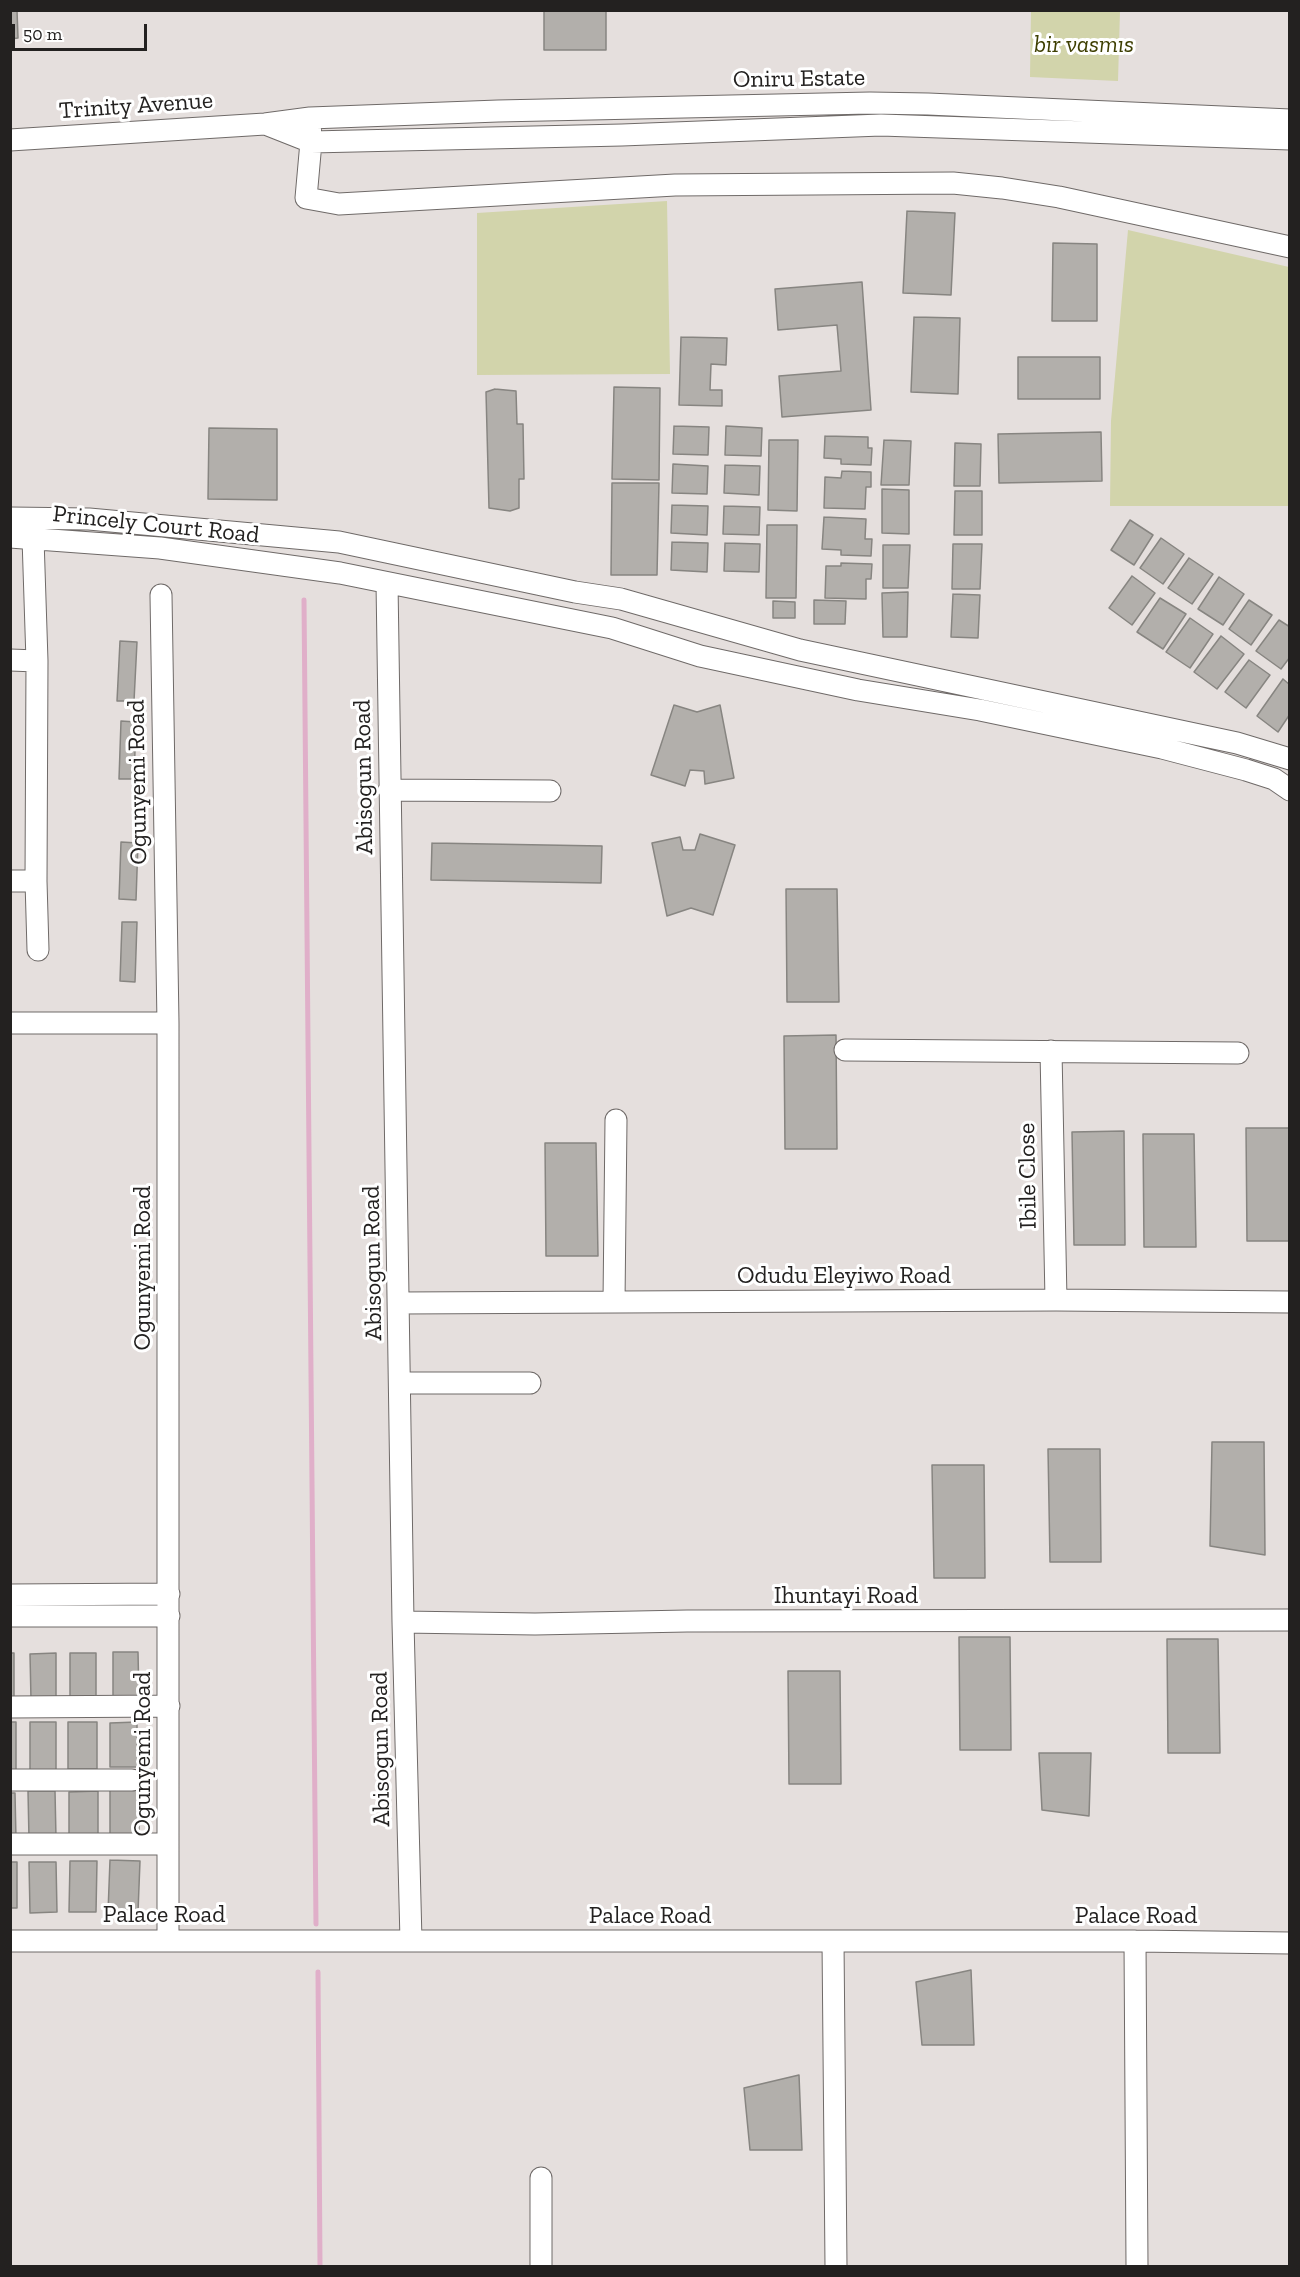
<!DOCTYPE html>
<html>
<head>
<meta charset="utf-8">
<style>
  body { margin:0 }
  #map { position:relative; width:1300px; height:2277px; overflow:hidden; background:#e5dfdd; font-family:"Zilla Slab",serif }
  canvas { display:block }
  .frame { position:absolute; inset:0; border:12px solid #232120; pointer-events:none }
  .scale { position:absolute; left:12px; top:24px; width:135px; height:27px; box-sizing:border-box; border:3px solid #232120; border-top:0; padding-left:8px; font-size:18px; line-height:21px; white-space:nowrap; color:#232120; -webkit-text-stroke:4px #fff; paint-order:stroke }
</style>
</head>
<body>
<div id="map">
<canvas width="1300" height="2277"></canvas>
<div class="frame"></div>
<div class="scale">50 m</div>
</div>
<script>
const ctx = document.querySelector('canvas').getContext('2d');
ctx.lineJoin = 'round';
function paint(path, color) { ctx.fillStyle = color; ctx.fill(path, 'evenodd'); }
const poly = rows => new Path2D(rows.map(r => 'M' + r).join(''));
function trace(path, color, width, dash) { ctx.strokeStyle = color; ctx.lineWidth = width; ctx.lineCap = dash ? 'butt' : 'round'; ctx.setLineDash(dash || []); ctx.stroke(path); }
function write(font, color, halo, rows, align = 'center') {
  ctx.font = font + ' "Zilla Slab",serif'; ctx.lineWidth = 6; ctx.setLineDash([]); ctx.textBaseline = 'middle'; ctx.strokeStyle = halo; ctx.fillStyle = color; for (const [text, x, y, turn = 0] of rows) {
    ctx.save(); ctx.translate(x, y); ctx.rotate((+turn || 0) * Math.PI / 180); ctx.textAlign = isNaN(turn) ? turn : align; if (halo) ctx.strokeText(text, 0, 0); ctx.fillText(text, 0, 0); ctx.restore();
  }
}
const green = poly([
  [1031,11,1120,11,1118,81,1030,77],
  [667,201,670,374,477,375,477,213],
  [1128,230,1289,267,1289,506,1110,506,1111,421]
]);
const stream = poly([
  [304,600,316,1924],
  [318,1972,320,2266]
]);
const building = poly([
  [10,10,17,10,18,38,10,39,10,10],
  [544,10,606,10,606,50,544,50,544,10],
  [907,211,955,213,951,295,903,293,907,211],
  [1053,243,1097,244,1097,321,1052,321,1053,243],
  [862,282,871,410,782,417,779,376,841,371,837,325,778,330,775,289,862,282],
  [914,317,960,318,958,394,911,392,914,317],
  [681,337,727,338,726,365,711,364,710,390,722,390,722,406,679,405,681,337],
  [1018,357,1100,357,1100,399,1018,399,1018,357],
  [614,387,660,388,659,480,612,479,614,387],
  [495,389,516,391,517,424,523,424,524,479,519,479,519,508,510,511,489,508,486,392,495,389],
  [674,426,709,427,708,455,673,454,674,426],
  [726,426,762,428,761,456,725,455,726,426],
  [209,428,277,429,277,500,208,499,209,428],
  [1101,432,1102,481,999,483,998,434,1101,432],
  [825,436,868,437,868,448,872,448,871,465,841,464,841,459,824,458,825,436],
  [769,440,798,440,797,511,768,510,769,440],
  [884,440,911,441,909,485,881,485,884,440],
  [955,443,981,444,980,486,954,486,955,443],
  [673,464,708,466,707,494,672,493,673,464],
  [725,465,760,466,759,495,724,493,725,465],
  [842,471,871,472,871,487,866,487,865,509,824,508,825,477,841,478,842,471],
  [612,483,659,483,657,575,611,575,612,483],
  [882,489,909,490,909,534,882,533,882,489],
  [955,491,982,491,982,535,954,535,955,491],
  [672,505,708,506,707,535,671,533,672,505],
  [724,506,760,507,759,535,723,534,724,506],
  [824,517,866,519,865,539,872,539,871,556,841,555,841,550,822,549,824,517],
  [1130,520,1153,535,1134,565,1111,550,1130,520],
  [767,525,797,525,796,598,766,598,767,525],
  [1161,538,1184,554,1163,584,1140,568,1161,538],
  [672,542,708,543,707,572,671,570,672,542],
  [725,543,760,544,759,572,724,571,725,543],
  [953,544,982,544,980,589,952,589,953,544],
  [883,545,910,545,908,588,883,588,883,545],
  [1189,558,1213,574,1192,604,1168,588,1189,558],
  [841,563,872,564,871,579,866,579,866,599,825,598,826,566,841,566,841,563],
  [1132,576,1155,593,1132,625,1109,608,1132,576],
  [1219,577,1244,594,1223,625,1198,609,1219,577],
  [908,592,907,637,883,637,882,593,908,592],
  [953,594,980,595,978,638,951,637,953,594],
  [1160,598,1186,614,1163,649,1137,632,1160,598],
  [814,600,846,601,845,624,814,624,814,600],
  [1249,600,1272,615,1251,645,1229,629,1249,600],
  [773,601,795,602,795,618,773,618,773,601],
  [1190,618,1213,634,1190,668,1166,652,1190,618],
  [1279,620,1290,627,1290,657,1281,669,1256,651,1279,620],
  [1221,636,1244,654,1217,689,1194,672,1221,636],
  [120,641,137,642,134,701,117,701,120,641],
  [1249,660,1270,675,1246,708,1225,692,1249,660],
  [1283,679,1290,685,1290,714,1278,732,1257,716,1283,679],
  [674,705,697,712,720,705,734,778,705,784,704,771,690,770,685,786,651,775,674,705],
  [121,721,136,722,134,779,119,779,121,721],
  [700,834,735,845,713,915,691,908,667,916,652,843,680,837,683,850,695,850,700,834],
  [121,842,138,843,136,900,119,899,121,842],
  [432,843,602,846,601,883,431,880,432,843],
  [786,889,837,889,839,1002,787,1002,786,889],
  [122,922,137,922,135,982,120,981,122,922],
  [836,1035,837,1149,785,1149,784,1036,836,1035],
  [1246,1128,1290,1128,1290,1241,1247,1241,1246,1128],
  [1124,1131,1125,1245,1074,1245,1072,1132,1124,1131],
  [1143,1134,1194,1134,1196,1247,1144,1247,1143,1134],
  [545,1143,596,1143,598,1256,546,1256,545,1143],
  [1212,1442,1264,1442,1265,1555,1210,1546,1212,1442],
  [1048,1449,1100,1449,1101,1562,1050,1562,1048,1449],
  [932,1465,984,1465,985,1578,934,1578,932,1465],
  [959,1637,1010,1637,1011,1750,960,1750,959,1637],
  [1167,1639,1218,1639,1220,1753,1168,1753,1167,1639],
  [113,1652,138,1652,139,1699,113,1699,113,1652],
  [10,1653,14,1653,14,1701,10,1701,10,1653],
  [56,1653,56,1700,31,1700,30,1654,56,1653],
  [70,1653,96,1653,96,1699,70,1699,70,1653],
  [788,1671,840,1671,841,1784,789,1784,788,1671],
  [10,1722,16,1722,16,1772,10,1772,10,1722],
  [30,1722,56,1722,56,1771,30,1772,30,1722],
  [68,1722,97,1722,97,1769,68,1769,68,1722],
  [137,1722,137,1767,110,1767,110,1723,137,1722],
  [1039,1753,1091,1753,1089,1816,1042,1810,1039,1753],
  [110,1790,139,1790,139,1837,110,1838,110,1790],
  [28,1791,55,1791,56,1838,29,1839,28,1791],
  [98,1791,98,1838,69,1838,69,1792,98,1791],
  [10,1793,15,1793,16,1839,10,1839,10,1793],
  [110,1860,140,1861,138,1912,108,1912,110,1860],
  [70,1861,97,1861,96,1912,69,1912,70,1861],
  [10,1862,17,1862,17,1908,10,1908,10,1862],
  [29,1862,56,1862,57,1912,30,1913,29,1862],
  [971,1970,974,2045,922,2045,916,1982,971,1970],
  [799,2075,802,2150,750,2150,744,2088,799,2075]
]);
const minor = poly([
  [310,118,311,142,306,198,339,204,675,185,953,183,1002,188,1059,197,1290,247],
  [268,125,311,142,622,135,881,125,1290,139],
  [10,140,265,124,310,118,498,111,870,103,928,104,1290,120],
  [10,518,89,519,339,542,575,592,621,599,800,650,1237,743,1290,759],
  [10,537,160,548,340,573,612,628,700,656,858,690,980,710,1162,748,1246,770,1274,779,1290,790],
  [33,538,37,661,36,881,38,950],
  [387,583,403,1622,411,1941],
  [161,595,168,1023,168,1941],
  [10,660,37,661],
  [389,790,550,791],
  [10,881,36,881],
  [10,1023,168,1023],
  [845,1050,1238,1053],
  [1051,1051,1056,1300],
  [614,1302,616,1120],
  [399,1303,1056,1300,1290,1302],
  [400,1383,530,1383],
  [10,1595,169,1594],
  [10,1616,169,1616],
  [403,1622,535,1624,687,1621,1290,1620],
  [10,1707,169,1706],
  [10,1780,132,1780],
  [10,1844,168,1844],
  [10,1941,1135,1941,1290,1943],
  [833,1941,836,2266],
  [1135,1941,1137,2266],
  [541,2178,541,2266]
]);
const parkNames = [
  ["bir vasmıs",1084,45]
];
const streetNames = [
  ["Oniru Estate",799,79,-1],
  ["Trinity Avenue",136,106,-4],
  ["Princely Court Road",156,525,6],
  ["Abisogun Road",364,777,-91],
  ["Ogunyemi Road",138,782,-91],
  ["Ibile Close",1028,1176,-91],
  ["Abisogun Road",373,1263,-91],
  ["Ogunyemi Road",143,1268,-90],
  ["Odudu Eleyiwo Road",844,1276],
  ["Ihuntayi Road",846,1596],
  ["Abisogun Road",381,1749,-91],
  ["Ogunyemi Road",143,1754,-90],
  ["Palace Road",164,1915],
  ["Palace Road",650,1916],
  ["Palace Road",1136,1916]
];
paint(green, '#d2d4ab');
trace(stream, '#e0afc9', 5);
paint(building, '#b2afab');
trace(building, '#878581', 1.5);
trace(minor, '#6f6a68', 23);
trace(minor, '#fff', 21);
write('italic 24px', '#3e3f02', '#fff', parkNames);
write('24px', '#232120', '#fff', streetNames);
</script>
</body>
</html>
